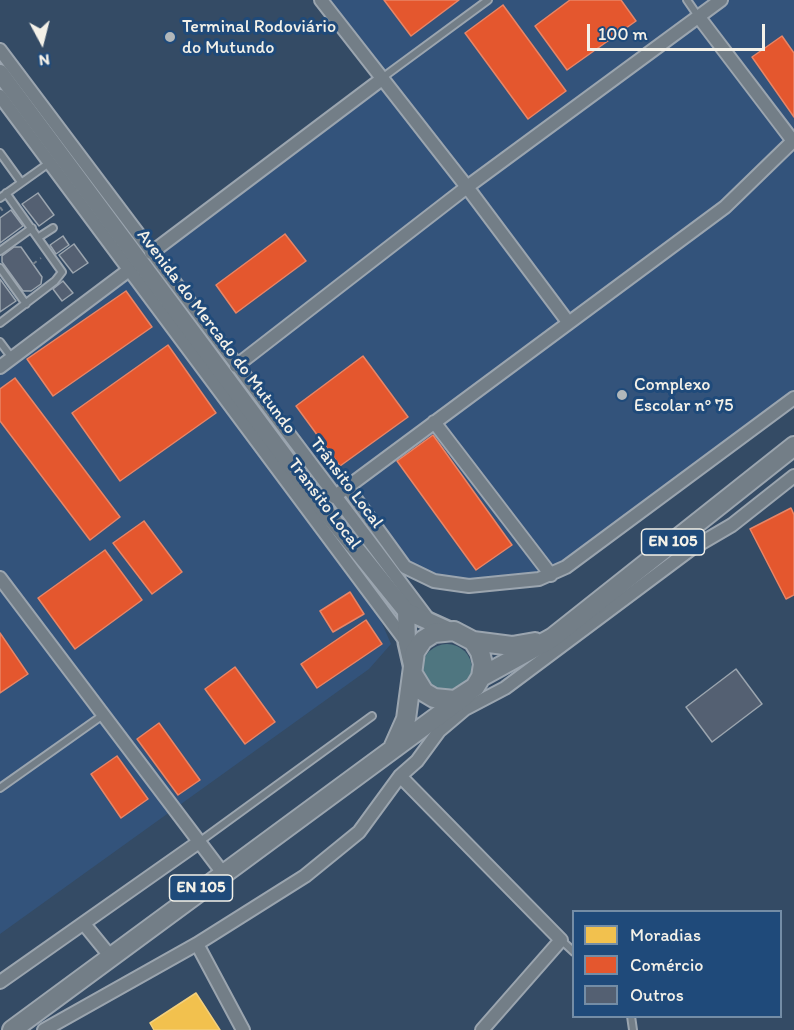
<!DOCTYPE html>
<html>
<head>
<meta charset="utf-8">
<style>
  body { margin:0 }
  #map { position:relative; width:794px; height:1030px; overflow:hidden; background:#344b65; font-family:Itim,sans-serif }
  canvas { display:block }
  .legend { position:absolute; left:572px; top:910px; width:210px; height:108px; box-sizing:border-box; background:#1f4a7a; border:2px solid #748da6; margin:0; padding:8px 10px; list-style:none; font-size:18px; color:#f4f1e8 }
  .legend li { display:flex; align-items:center; gap:12px; height:30px }
  .legend b { width:30px; border:2px solid #748da6 }
  .north { position:absolute; left:12px; top:12px; width:60px; height:60px; -webkit-text-stroke:4px #1f4a7a; paint-order:stroke; rotate:173deg; font-size:16px; font-weight:700; line-height:24px; text-align:center; color:#f4f1e8 }
  .north::after { content:''; display:block; margin:auto; width:21px; height:27px; background:#f4f1e8; clip-path:polygon(50% 0,100% 100%,50% 72%,0 100%) }
  .scale { position:absolute; left:587px; top:24px; width:178px; height:27px; box-sizing:border-box; border:3px solid #f4f1e8; border-top:0; padding-left:8px; font-size:18px; line-height:21px; white-space:nowrap; color:#f4f1e8; -webkit-text-stroke:4px #1f4a7a; paint-order:stroke }
</style>
</head>
<body>
<div id="map">
<canvas width="794" height="1030"></canvas>
<ul class="legend">
<li><b style="height:16px;background:#f2c14e"></b>Moradias</li>
<li><b style="height:16px;background:#e4572e"></b>Comércio</li>
<li><b style="height:16px;background:#546072"></b>Outros</li>
</ul>
<div class="north">N</div>
<div class="scale">100 m</div>
</div>
<script>
const ctx = document.querySelector('canvas').getContext('2d');
ctx.lineJoin = 'round';
function paint(path, color) { ctx.fillStyle = color; ctx.fill(path, 'evenodd'); }
const poly = rows => new Path2D(rows.map(r => 'M' + r).join(''));
function trace(path, color, width, dash) { ctx.strokeStyle = color; ctx.lineWidth = width; ctx.lineCap = dash ? 'butt' : 'round'; ctx.setLineDash(dash || []); ctx.stroke(path); }
function write(font, color, halo, rows, align = 'center') {
  ctx.font = font + ' Itim,sans-serif'; ctx.lineWidth = 6; ctx.setLineDash([]); ctx.textBaseline = 'middle'; ctx.strokeStyle = halo; ctx.fillStyle = color; for (const [text, x, y, turn = 0] of rows) {
    ctx.save(); ctx.translate(x, y); ctx.rotate((+turn || 0) * Math.PI / 180); ctx.textAlign = isNaN(turn) ? turn : align; if (halo) ctx.strokeText(text, 0, 0); ctx.fillText(text, 0, 0); ctx.restore();
  }
}
const built = poly([
  [321,0,794,0,794,398,551,575,469,586,405,567,347,488,334,497,151,253,381,79],
  [129,270,381,621,391,644,369,669,0,934,0,367]
]);
const green = poly([
  '422 669a25 25 0 1 1 50 0a25 25 0 1 1-50 0Z'
]);
const homes = poly([
  [196,993,220,1030,154,1030,150,1023,196,993]
]);
const shops = poly([
  [384,0,459,0,411,36,384,0],
  [570,0,621,0,636,21,567,70,535,26,570,0],
  [503,5,566,91,528,119,465,33,503,5],
  [782,36,794,53,794,117,752,57,782,36],
  [285,234,306,261,236,313,216,285,285,234],
  [126,291,152,327,53,396,27,359,126,291],
  [168,345,216,413,120,481,72,413,168,345],
  [363,356,408,417,340,466,296,406,363,356],
  [15,378,120,517,90,540,0,421,0,389,15,378],
  [433,435,512,545,476,570,397,461,433,435],
  [791,508,794,515,794,595,786,599,750,529,791,508],
  [144,521,182,572,152,594,113,543,144,521],
  [105,550,142,600,75,649,38,598,105,550],
  [350,592,364,614,333,632,320,611,350,592],
  [366,620,382,644,317,688,301,664,366,620],
  [0,633,28,674,0,693,0,633],
  [235,667,275,722,245,744,205,689,235,667],
  [159,723,200,780,178,795,137,739,159,723],
  [117,756,148,799,121,818,91,774,117,756]
]);
const building = poly([
  [38,193,54,215,39,226,22,204,38,193],
  [11,210,23,226,0,243,0,218,11,210],
  [63,236,69,245,56,254,50,245,63,236],
  [74,244,88,263,73,273,59,255,74,244],
  [14,247,21,247,42,277,41,284,31,291,23,291,2,262,2,256,14,247],
  [0,279,16,301,0,312,0,279],
  [63,281,73,293,62,301,53,289,63,281],
  [736,669,762,704,712,742,686,707,736,669]
]);
const path = poly([
  [0,207,5,214],
  [33,264,41,258]
]);
const lane = poly([
  [687,0,698,16],
  [382,78,488,0],
  [0,153,21,182],
  [0,198,49,163],
  [39,237,53,228],
  [0,251,32,228],
  [0,268,26,304],
  [0,323,55,281,62,272,6,193],
  [0,342,12,358],
  [0,788,103,715],
  [199,842,372,716],
  [561,940,574,952],
  [631,1016,633,1030]
]);
const street = poly([
  [321,0,467,187,568,322],
  [0,50,428,619],
  [0,96,407,643],
  [151,253,382,79],
  [236,366,467,187,721,0],
  [0,367,129,270],
  [434,422,551,575],
  [347,487,405,567,434,581,469,586,539,579,566,567,794,398],
  [334,497,725,207,793,141,698,16],
  [0,578,222,872],
  [400,776,561,940,482,1030],
  [84,924,110,956],
  [197,944,243,1030],
  [0,982,199,842],
  [44,1030,197,944,305,876,359,832,400,776,417,761,439,731,465,709,505,688,691,549,732,525,794,476]
]);
const secondary = poly([
  [0,73,322,507,406,611,448,630],
  [406,611,407,643,412,665]
]);
const primary = poly([
  [473,641,512,646,535,642],
  [481,677,552,638,794,446],
  [394,746,406,719,415,652,423,640,434,633,454,631,473,641,480,652,483,664,481,677,475,687,455,700,434,698,424,692,413,674],
  [12,1030,465,696]
]);
const markers = [
  [170,37,6,"#b1b7ba"],
  [622,395,6,"#b1b7ba"]
];
const shields = [
  [673,542,63],
  [201,888,63]
];
const shieldNames = [
  ["EN 105",673,542],
  ["EN 105",201,888]
];
const poiNames = [
  ["Terminal Rodoviário",182,27],
  ["do Mutundo",182,48],
  ["Complexo",634,385],
  ["Escolar nº 75",634,406]
];
const streetNames = [
  ["Avenida do Mercado do Mutundo",216,332,53],
  ["Trânsito Local",346,483,53],
  ["Transito Local",324,504,53]
];
paint(built, '#33537b');
paint(green, '#4f7680');
paint(homes, '#f2c14e');
trace(homes, '#f3cf7c', 1.5);
paint(shops, '#e4572e');
trace(shops, '#e98566', 1.5);
paint(building, '#546072');
trace(building, '#9ba5af', 1.5);
trace(lane, '#9ba5af', 10);
trace(street, '#9ba5af', 16);
trace(secondary, '#9ba5af', 21);
trace(primary, '#9ba5af', 22);
trace(path, '#78838f', 2, [4.5, 4.5]);
trace(lane, '#737e87', 6);
trace(street, '#737e87', 12);
trace(secondary, '#737e87', 16);
trace(primary, '#737e87', 18);
for (const [x, y, r, color] of markers) { const dot = new Path2D(); dot.arc(x, y, r, 0, 2 * Math.PI); ctx.fillStyle = color; ctx.fill(dot); trace(dot, '#1f4a7a', 2); }
for (const [x, y, w] of shields) { const box = new Path2D(); box.roundRect(x - w / 2, y - 13, w, 26, 4.5); ctx.fillStyle = '#1f4a7a'; ctx.fill(box); trace(box, '#f4f1e8', 1.5); }
write('bold 16px', '#f4f1e8', null, shieldNames);
write('18px', '#f4f1e8', '#1f4a7a', poiNames, 'left');
write('18px', '#f4f1e8', '#1f4a7a', streetNames);
</script>
</body>
</html>
